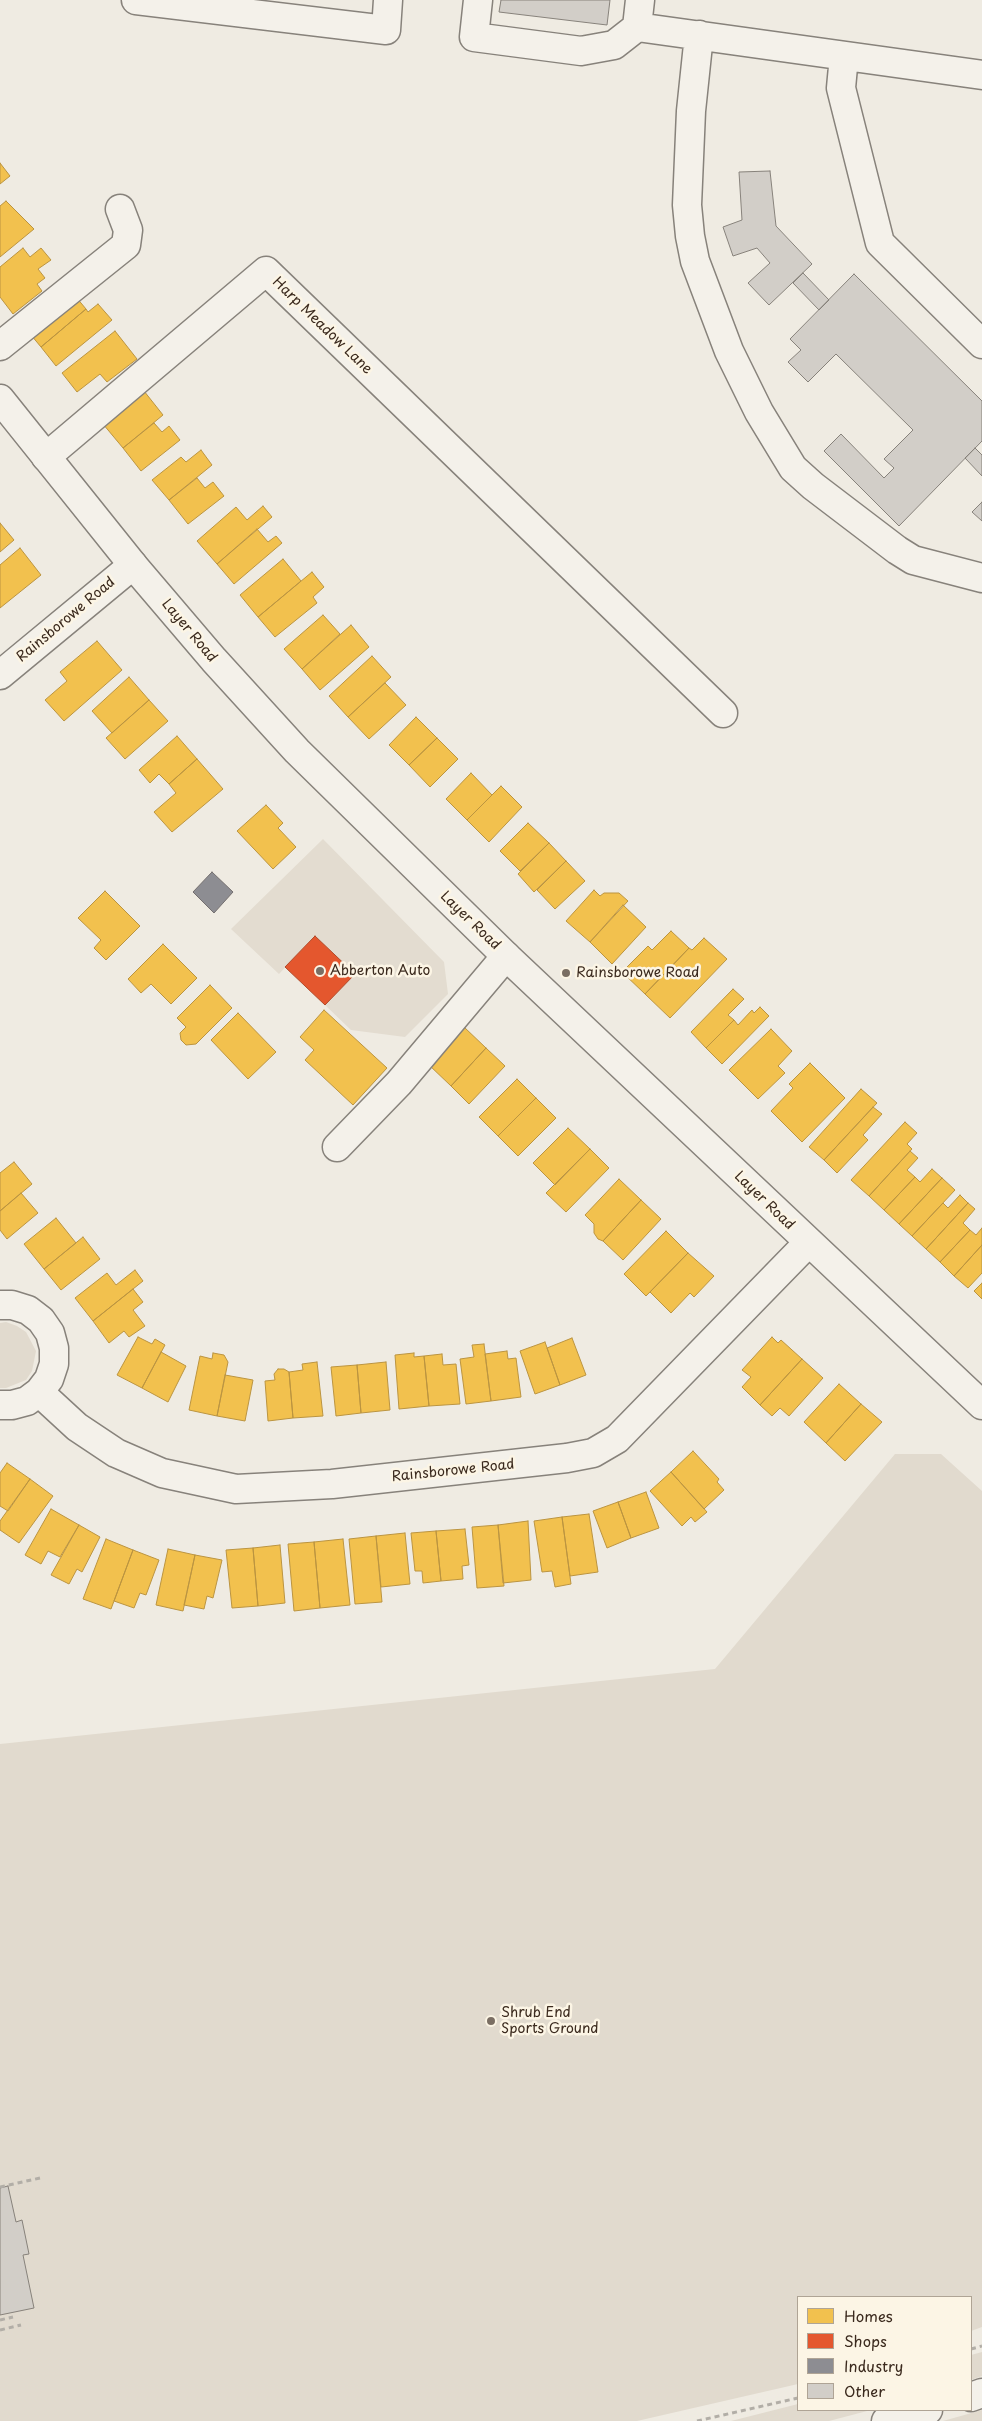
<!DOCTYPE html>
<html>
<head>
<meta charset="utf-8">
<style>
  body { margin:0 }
  #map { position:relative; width:982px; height:2421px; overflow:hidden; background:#efebe2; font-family:"Playpen Sans",sans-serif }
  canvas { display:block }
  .legend { position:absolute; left:797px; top:2296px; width:175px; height:115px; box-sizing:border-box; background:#fcf5e5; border:1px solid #afa495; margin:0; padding:6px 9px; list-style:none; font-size:15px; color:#3b2a1e }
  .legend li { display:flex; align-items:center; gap:10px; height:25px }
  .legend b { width:25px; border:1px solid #afa495 }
</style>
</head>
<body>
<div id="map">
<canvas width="982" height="2421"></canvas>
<ul class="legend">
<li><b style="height:14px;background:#f2c14e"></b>Homes</li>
<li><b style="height:14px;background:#e4572e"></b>Shops</li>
<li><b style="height:14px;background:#8d8d92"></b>Industry</li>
<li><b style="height:14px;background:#d2cec8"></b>Other</li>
</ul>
</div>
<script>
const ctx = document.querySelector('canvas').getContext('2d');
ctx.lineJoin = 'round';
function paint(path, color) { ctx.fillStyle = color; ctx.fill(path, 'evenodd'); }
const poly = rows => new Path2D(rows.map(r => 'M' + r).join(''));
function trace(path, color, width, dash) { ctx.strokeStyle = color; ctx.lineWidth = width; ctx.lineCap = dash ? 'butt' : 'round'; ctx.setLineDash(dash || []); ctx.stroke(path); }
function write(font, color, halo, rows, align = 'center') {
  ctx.font = font + ' "Playpen Sans",sans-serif'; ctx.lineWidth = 5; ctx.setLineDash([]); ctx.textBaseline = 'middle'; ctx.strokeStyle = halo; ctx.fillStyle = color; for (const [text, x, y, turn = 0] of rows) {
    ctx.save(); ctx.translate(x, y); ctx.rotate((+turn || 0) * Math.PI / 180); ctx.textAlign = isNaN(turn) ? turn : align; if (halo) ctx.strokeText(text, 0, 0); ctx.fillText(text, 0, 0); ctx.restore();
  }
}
const built = poly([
  [323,839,444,962,448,994,405,1037,351,1030,325,1005,354,974,315,936,279,974,231,929]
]);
const green = poly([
  [6,1322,17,1326,26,1332,36,1351,32,1371,26,1380,6,1388,0,1388,0,1323],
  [895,1454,941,1454,982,1491,982,2327,971,2331,971,2297,798,2297,798,2384,637,2421,0,2421,0,1744,715,1669],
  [982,2352,982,2376,971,2380,971,2355],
  [798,2404,798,2410,871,2410,829,2421,731,2421],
  [982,2410,982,2421,943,2421]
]);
const homes = poly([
  [0,163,10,176,0,184,0,163],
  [6,201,34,229,0,257,0,206,6,201],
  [23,248,30,257,41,248,51,260,38,269,45,278,37,284,42,291,13,314,0,297,0,267,23,248],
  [71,291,86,309,41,347,26,329,71,291],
  [98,304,112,320,56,366,41,347,86,309,88,312,98,304],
  [115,331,137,359,107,382,100,374,77,392,62,373,115,331],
  [144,391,163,415,123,448,103,424,144,391],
  [154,423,162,432,169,426,180,440,141,471,123,448,154,423],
  [201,450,212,465,169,500,152,480,181,457,186,462,201,450],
  [197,478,205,488,213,482,224,496,188,524,169,500,197,478],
  [263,506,272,517,217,564,197,541,236,507,247,520,263,506],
  [0,523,14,540,0,552,0,523],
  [257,529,268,542,276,536,282,543,234,584,217,564,257,529],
  [20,548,41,575,0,608,0,565,20,548],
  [283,559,301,581,258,617,240,595,283,559],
  [312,572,324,587,313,597,317,603,275,637,258,617,312,572],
  [323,615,340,634,302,669,284,649,323,615],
  [351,625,369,647,320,690,302,669,351,625],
  [97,641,122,670,64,721,45,700,67,681,60,672,97,641],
  [372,656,391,677,348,717,329,696,372,656],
  [129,677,149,700,112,733,92,711,129,677],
  [385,683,406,705,369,739,348,717,385,683],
  [149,700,168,721,125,759,106,738,149,700],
  [416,717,437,738,409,765,389,745,416,717],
  [177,736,197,759,169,784,159,774,150,783,139,770,177,736],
  [437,738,458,759,430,787,409,765,437,738],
  [197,759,223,789,172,832,154,812,176,793,169,784,197,759],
  [471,773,492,795,467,820,446,799,471,773],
  [501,786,522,807,489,842,467,820,501,786],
  [266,805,283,823,278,828,296,847,273,869,237,831,266,805],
  [528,823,549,843,520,871,500,851,528,823],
  [549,843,566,861,534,892,518,874,549,843],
  [566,861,585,881,555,909,537,890,566,861],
  [594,890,600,896,604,893,619,893,628,901,590,942,566,921,594,890],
  [105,891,140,926,106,960,94,948,101,940,78,918,105,891],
  [623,905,646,927,612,964,590,942,623,905],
  [671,931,689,948,645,994,622,972,648,946,652,950,671,931],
  [704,938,727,959,670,1018,645,994,689,948,692,950,704,938],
  [163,944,197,978,171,1004,151,984,141,993,128,979,163,944],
  [210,985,232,1008,196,1044,186,1045,181,1040,180,1033,186,1027,177,1018,210,985],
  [733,989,744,999,728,1015,734,1020,706,1048,691,1032,733,989],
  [760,1007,769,1016,722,1064,706,1048,734,1020,738,1025,752,1010,754,1013,760,1007],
  [324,1010,387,1068,353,1105,305,1060,314,1050,300,1037,324,1010],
  [238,1013,276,1052,248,1079,211,1040,238,1013],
  [464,1027,486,1048,451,1086,428,1064,464,1027],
  [771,1029,792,1051,778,1066,785,1073,758,1099,729,1070,771,1029],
  [486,1048,505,1066,469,1104,451,1086,486,1048],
  [810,1063,845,1098,802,1142,771,1111,793,1088,789,1084,810,1063],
  [517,1079,536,1098,498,1136,479,1117,517,1079],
  [861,1089,877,1103,824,1160,809,1147,861,1089],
  [536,1098,556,1118,518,1156,498,1136,536,1098],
  [873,1107,882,1114,863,1135,868,1140,837,1173,824,1160,873,1107],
  [905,1122,917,1133,907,1144,912,1149,869,1196,851,1180,905,1122],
  [568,1128,590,1149,555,1185,533,1163,568,1128],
  [590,1149,609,1168,566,1212,546,1193,590,1149],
  [910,1151,918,1158,907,1170,915,1177,884,1210,869,1196,910,1151],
  [14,1162,32,1184,0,1211,0,1173,14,1162],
  [932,1169,942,1178,899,1224,884,1210,915,1177,920,1182,932,1169],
  [942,1178,955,1190,912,1236,899,1224,942,1178],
  [619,1179,641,1200,603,1241,598,1239,594,1233,594,1224,585,1215,619,1179],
  [21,1193,38,1213,7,1239,0,1230,0,1211,21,1193],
  [960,1195,968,1203,926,1249,912,1236,943,1203,948,1208,960,1195],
  [641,1200,661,1219,623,1260,603,1241,641,1200],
  [968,1203,975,1209,963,1223,970,1230,940,1262,926,1249,968,1203],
  [56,1218,76,1243,44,1269,24,1244,56,1218],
  [982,1228,982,1245,954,1276,940,1262,970,1230,976,1235,982,1228],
  [666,1231,688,1253,646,1296,624,1274,666,1231],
  [83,1237,100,1259,61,1290,44,1269,83,1237],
  [982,1245,982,1273,968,1288,954,1276,982,1245],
  [688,1253,714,1276,694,1297,690,1293,671,1313,650,1292,688,1253],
  [135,1270,143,1281,93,1321,75,1298,107,1273,116,1285,135,1270],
  [982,1283,982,1299,974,1291,982,1283],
  [133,1289,143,1302,133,1310,145,1326,129,1337,124,1331,109,1343,93,1321,133,1289],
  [138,1337,152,1344,155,1339,165,1345,142,1388,117,1375,138,1337],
  [772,1337,778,1343,781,1340,802,1359,760,1405,742,1387,751,1377,742,1370,772,1337],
  [572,1338,586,1375,560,1385,547,1348,572,1338],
  [545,1342,560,1385,535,1394,520,1351,545,1342],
  [484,1344,491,1401,466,1404,460,1359,474,1357,472,1345,484,1344],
  [507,1351,508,1359,516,1358,521,1397,491,1401,485,1354,507,1351],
  [161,1352,186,1366,168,1402,142,1388,161,1352],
  [213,1353,224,1355,228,1362,217,1416,189,1410,200,1356,212,1359,213,1353],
  [414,1353,414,1357,424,1356,429,1406,399,1409,395,1355,414,1353],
  [442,1354,443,1365,456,1364,460,1404,429,1406,424,1356,442,1354],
  [802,1359,823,1378,789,1416,780,1408,772,1416,760,1405,802,1359],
  [317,1362,323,1416,293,1418,289,1372,303,1370,302,1364,317,1362],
  [386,1362,390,1410,361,1413,357,1365,386,1362],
  [357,1365,361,1413,336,1416,331,1367,357,1365],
  [278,1369,284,1369,289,1372,293,1418,268,1421,265,1381,275,1380,274,1374,278,1369],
  [225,1375,253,1380,245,1421,217,1416,225,1375],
  [839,1384,861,1404,826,1443,804,1422,839,1384],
  [861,1404,882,1422,845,1461,826,1443,861,1404],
  [693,1451,719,1479,717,1482,724,1490,704,1509,671,1472,693,1451],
  [7,1463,30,1479,8,1511,0,1506,0,1473,7,1463],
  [671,1472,707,1512,695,1522,691,1517,682,1526,650,1491,671,1472],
  [30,1479,53,1496,19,1543,0,1530,0,1521,30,1479],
  [646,1492,659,1528,631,1538,618,1502,646,1492],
  [618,1502,631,1538,607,1548,593,1511,618,1502],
  [51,1509,79,1525,60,1557,48,1551,41,1564,25,1555,51,1509],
  [589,1514,598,1572,570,1576,562,1517,589,1514],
  [562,1517,571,1584,555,1587,552,1571,542,1572,534,1521,562,1517],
  [528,1521,531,1580,503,1583,498,1525,528,1521],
  [79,1525,100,1537,82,1572,77,1569,69,1584,51,1575,79,1525],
  [498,1525,504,1586,477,1588,472,1527,498,1525],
  [465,1529,469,1565,462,1566,463,1579,441,1581,436,1531,465,1529],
  [436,1531,441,1581,423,1583,422,1571,415,1571,411,1533,436,1531],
  [405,1533,410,1584,381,1587,376,1536,405,1533],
  [376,1536,382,1602,355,1604,349,1539,376,1536],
  [106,1539,133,1550,111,1609,83,1599,106,1539],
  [343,1539,350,1605,320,1608,314,1542,343,1539],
  [314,1542,320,1608,294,1611,288,1544,314,1542],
  [280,1545,285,1603,258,1606,253,1548,280,1545],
  [253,1548,258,1606,232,1608,226,1550,253,1548],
  [168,1549,195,1555,183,1611,156,1605,168,1549],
  [133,1550,159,1560,146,1595,140,1593,134,1608,114,1601,133,1550],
  [195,1555,222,1560,213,1598,207,1596,204,1609,184,1605,195,1555]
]);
const shops = poly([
  [315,936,355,974,325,1005,285,967,315,936]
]);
const industry = poly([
  [212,872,233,892,214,913,193,892,212,872]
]);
const building = poly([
  [501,0,610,0,607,25,499,12,501,0],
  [770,171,776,226,812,264,769,305,748,283,770,263,757,248,733,256,723,227,742,220,739,172,770,171],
  [803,273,829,300,819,310,793,283,803,273],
  [854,274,982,401,982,441,899,526,824,451,841,434,884,478,894,468,884,459,913,430,836,354,808,382,788,362,801,350,790,339,854,274],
  [975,448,982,455,982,476,965,458,975,448],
  [982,502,982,521,972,512,982,502],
  [8,2186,16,2222,22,2220,29,2254,23,2255,34,2308,0,2315,0,2188,8,2186]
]);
const path = poly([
  [0,2187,40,2178],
  [0,2320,13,2317],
  [0,2330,21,2325],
  [971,2349,982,2346],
  [697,2421,798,2398]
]);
const minor = poly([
  [136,0,386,30,388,0],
  [478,0,474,37,581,51,614,45,637,27,982,75],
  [637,27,640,0],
  [699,35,691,111,687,205,690,236,695,261,729,351,759,412,793,468,813,486,897,550,913,560,982,578],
  [844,56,841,88,880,243,982,344],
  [0,346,126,245,128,230,120,209],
  [46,457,266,271,723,713],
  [0,675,133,565],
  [337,1147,399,1083,506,956],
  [0,1305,12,1305,28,1310,41,1320,50,1333,54,1348,54,1364,49,1379,39,1392,27,1401,12,1405,0,1405],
  [39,1392,77,1427,116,1453,162,1473,236,1489,332,1484,567,1458,593,1453,617,1439,808,1243],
  [971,2397,982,2393],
  [886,2421,928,2410]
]);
const major = poly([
  [0,399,133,565,214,660,297,751,506,956,982,1405]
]);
const markers = [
  [320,971,5,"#7a6e63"],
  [566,973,5,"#7a6e63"],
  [491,2021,5,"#7a6e63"]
];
const streetNames = [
  ["Harp Meadow Lane",322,326,44],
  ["Rainsborowe Road",66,620,-40],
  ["Layer Road",189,631,50],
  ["Layer Road",470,921,44],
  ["Layer Road",764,1201,44],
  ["Rainsborowe Road",453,1471,-6]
];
const poiNames = [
  ["Abberton Auto",330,971],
  ["Rainsborowe Road",576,973],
  ["Shrub End",501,2013],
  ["Sports Ground",501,2029]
];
paint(built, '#e3dcd0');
paint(green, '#e1dace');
paint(homes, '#f2c14e');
trace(homes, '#bb9440', 1);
paint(shops, '#e4572e');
trace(shops, '#b14a29', 1);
paint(industry, '#8d8d92');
trace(industry, '#746f6f', 1);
paint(building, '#d2cec8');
trace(building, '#87827b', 1);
trace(minor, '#87827b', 31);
trace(major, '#87827b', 31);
trace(path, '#b2aea7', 3, [5, 4]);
trace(minor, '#f4f1ea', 28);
trace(major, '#f4f1ea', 28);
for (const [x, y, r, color] of markers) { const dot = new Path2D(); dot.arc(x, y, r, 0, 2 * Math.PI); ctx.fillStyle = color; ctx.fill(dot); trace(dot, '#fcf5e5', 2); }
write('14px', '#3b2a1e', '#fcf5e5', streetNames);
write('14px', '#3b2a1e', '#fcf5e5', poiNames, 'left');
</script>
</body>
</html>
